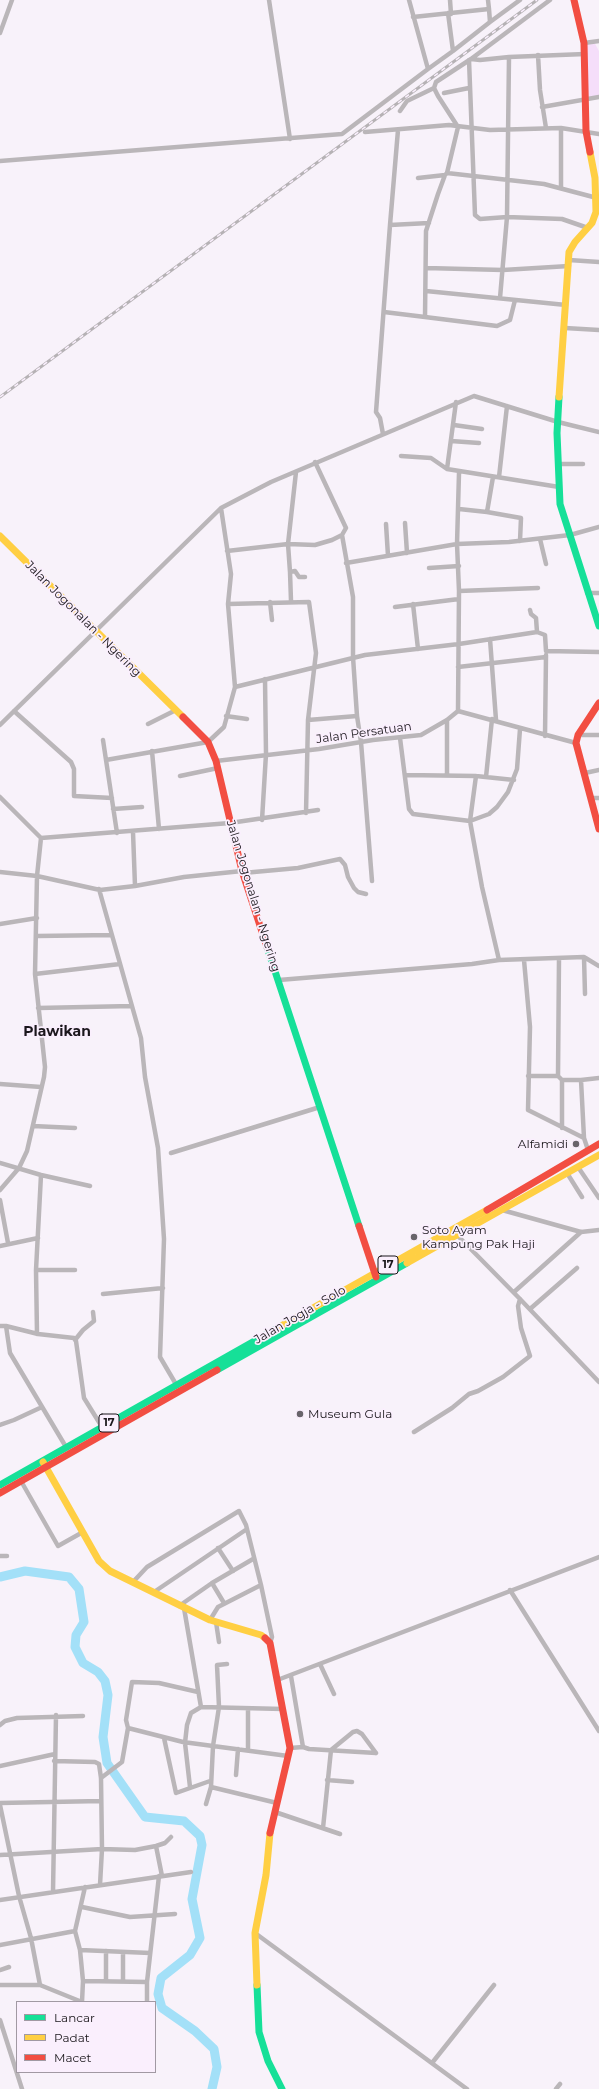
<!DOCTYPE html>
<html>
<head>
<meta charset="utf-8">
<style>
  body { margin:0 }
  #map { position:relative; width:599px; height:2089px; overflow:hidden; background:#f8f2fa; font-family:Montserrat,sans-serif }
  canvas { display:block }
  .legend { position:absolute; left:16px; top:2001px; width:140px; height:72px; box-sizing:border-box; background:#faeffd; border:1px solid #a199a3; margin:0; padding:5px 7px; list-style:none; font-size:12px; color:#1b171c }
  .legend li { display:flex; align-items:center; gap:8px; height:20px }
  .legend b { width:20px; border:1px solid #a199a3 }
</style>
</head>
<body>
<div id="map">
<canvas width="599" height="2089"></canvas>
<ul class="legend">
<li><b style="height:5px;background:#16e098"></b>Lancar</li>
<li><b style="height:5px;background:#ffcf43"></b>Padat</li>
<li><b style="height:5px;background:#f24e42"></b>Macet</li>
</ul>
</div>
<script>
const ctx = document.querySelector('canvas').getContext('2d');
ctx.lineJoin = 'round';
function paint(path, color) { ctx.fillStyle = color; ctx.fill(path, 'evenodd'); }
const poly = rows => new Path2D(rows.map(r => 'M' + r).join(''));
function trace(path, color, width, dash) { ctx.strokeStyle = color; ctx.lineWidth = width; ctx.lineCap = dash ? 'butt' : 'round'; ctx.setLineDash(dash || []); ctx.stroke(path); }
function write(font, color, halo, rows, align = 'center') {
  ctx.font = font + ' Montserrat,sans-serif'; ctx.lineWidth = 3.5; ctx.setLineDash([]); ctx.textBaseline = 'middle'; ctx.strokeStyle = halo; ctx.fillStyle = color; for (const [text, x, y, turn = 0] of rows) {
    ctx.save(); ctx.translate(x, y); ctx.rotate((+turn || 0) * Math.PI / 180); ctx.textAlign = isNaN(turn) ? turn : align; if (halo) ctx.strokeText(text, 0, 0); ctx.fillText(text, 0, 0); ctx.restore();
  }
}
const green = poly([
  [594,42,599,51,599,97,588,98,586,45]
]);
const river = poly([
  [0,1577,25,1571,69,1577,79,1589,84,1622,76,1635,75,1647,83,1663,98,1672,105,1681,108,1695,103,1737,107,1763,145,1817,184,1821,200,1836,202,1845,192,1899,200,1938,190,1955,161,1978,158,1994,162,2008,195,2031,214,2049,217,2067,212,2089]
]);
const street = poly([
  [269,0,290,139],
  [409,0,428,69,453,51,448,13],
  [450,0,451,14],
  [413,17,489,9,488,0],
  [490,22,520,0],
  [0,33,12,0],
  [584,43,599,41],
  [453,51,490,22,489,9],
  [538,55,540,90,546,128],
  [471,59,550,0],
  [469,60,475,215,480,219,507,217,562,219,588,228],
  [444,93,469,88],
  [542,107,599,97],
  [400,111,407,101,434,88],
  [365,132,449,125,490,130,561,128,599,134],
  [0,161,342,134,428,69],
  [447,173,458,127,438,96,434,88,436,82,471,59,480,60,509,57],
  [418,178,445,175],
  [561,188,561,128],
  [390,225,398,130],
  [569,260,599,262],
  [426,268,503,270,569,266],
  [426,291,566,305],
  [500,298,507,217,509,57,585,54],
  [384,312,425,317,426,231,438,194,445,175,447,173,544,184,597,198],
  [425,317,497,326,510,320,515,300],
  [565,328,599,330],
  [456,402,447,469,559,487],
  [454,425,482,429],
  [383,434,380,418,376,412,390,225,429,223],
  [451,441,479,443],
  [401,456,431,458,447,469],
  [315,462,346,528,342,535,353,597,353,657,357,716,361,742,372,881],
  [559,464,583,464],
  [499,477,507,406],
  [221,508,231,574,228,604,235,687],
  [459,509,487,512,493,477],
  [487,512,521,518,520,541],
  [405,523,407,553],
  [386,524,388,556],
  [540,539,546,564],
  [227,551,288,544,315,545,332,540,342,535],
  [346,563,457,544,509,542,570,535,599,527],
  [429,568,459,566],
  [290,572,288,544,296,472],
  [459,591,538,588],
  [587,593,599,593],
  [291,601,290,572,295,571,299,577,305,577],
  [270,602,272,620],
  [228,604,309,602,316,653,308,720,306,813],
  [413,604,418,649],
  [395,607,459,599],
  [530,610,531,614,536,618,537,632],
  [490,639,496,720],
  [458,667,546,657],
  [14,711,71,762,74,769,74,796,112,798],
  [458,711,459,591,457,544,459,473],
  [458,711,576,743],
  [226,716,247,719],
  [308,720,357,716],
  [148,724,176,710],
  [0,725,221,508,271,482,474,396,558,422,599,432],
  [578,735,599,735],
  [545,736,546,655],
  [400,738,409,809,413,814,470,821,476,776],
  [103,740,117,833],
  [152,751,159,829],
  [106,760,208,742,224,727,235,687,365,655,459,644,537,632,545,635,546,651,599,652],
  [216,761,319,749,373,740,421,735,447,720,458,711],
  [585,773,599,770],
  [405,775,476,776,514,780],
  [447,775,447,720],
  [180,776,218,768],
  [486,777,492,719],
  [0,797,41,838],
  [592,798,599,798],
  [113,809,142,807],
  [262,820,266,754,265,679],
  [133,832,135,886],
  [41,838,230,823,318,810],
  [41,838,37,876,100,890,135,886,184,877,242,871],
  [0,872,37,876,35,974,45,1067,44,1077,27,1151,19,1168,0,1190],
  [243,873,298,868,340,859,345,865,348,877,354,888,358,892,366,894],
  [99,889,141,1038,145,1077,158,1148,164,1239,160,1357,177,1386],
  [0,924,37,918],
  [37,936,112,935],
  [584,957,585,994],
  [559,958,558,1076,562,1080,581,1080],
  [499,960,482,887,470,821,489,814,497,807,508,792,517,769,520,729],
  [524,960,530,1027,528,1110,584,1138],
  [35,974,120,964],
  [279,980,472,964,499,960,584,957,599,966],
  [38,1008,132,1006],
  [528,1076,558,1076],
  [0,1084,41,1087],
  [33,1126,75,1128],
  [562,1128,562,1080],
  [588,1150,584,1138,581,1080,599,1078],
  [171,1153,320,1107],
  [0,1163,41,1175,90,1186],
  [578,1167,599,1198],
  [567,1173,582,1197],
  [0,1200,8,1243],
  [502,1210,581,1232,599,1230],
  [456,1234,520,1299,599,1382],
  [0,1246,38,1238],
  [36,1270,75,1270],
  [514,1292,581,1232],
  [103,1294,163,1288],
  [530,1309,577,1268],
  [0,1326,6,1326,10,1353,66,1447],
  [6,1326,38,1334,74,1338,76,1341,84,1398,102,1427],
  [37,1334,36,1270,41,1175],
  [75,1340,83,1330,94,1321,93,1312],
  [0,1425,14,1420,42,1407],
  [414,1432,452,1408,469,1394,478,1391,503,1377,530,1356,521,1328,518,1306,520,1299],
  [21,1481,58,1546,83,1532],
  [218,1548,233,1571],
  [0,1556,7,1556],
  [133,1582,147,1567,239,1511,246,1525,261,1585,272,1637,270,1643],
  [212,1583,224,1603],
  [510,1590,599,1731],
  [154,1592,247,1529],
  [179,1606,212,1583,253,1559],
  [184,1608,201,1707,283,1709],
  [210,1620,218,1607,261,1585],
  [216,1622,219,1642],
  [320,1664,334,1694],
  [291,1676,303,1747],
  [280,1679,599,1557],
  [248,1709,248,1750],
  [0,1725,5,1721,17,1718,83,1716],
  [128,1728,183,1742,288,1756],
  [164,1738,176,1793,210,1781],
  [290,1748,303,1747,309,1749,376,1753],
  [54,1761,95,1762,99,1764,101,1778,102,1849,135,1850,156,1846,165,1843,171,1837],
  [0,1766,55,1754],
  [236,1775,238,1749],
  [101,1778,122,1762,128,1728,126,1720,132,1682,159,1683,198,1692],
  [327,1780,352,1782],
  [190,1787,185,1743,187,1725,191,1713,201,1707],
  [211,1787,277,1803],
  [0,1803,101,1801],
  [206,1804,211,1787,213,1746,219,1707,217,1665,227,1664],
  [0,1805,19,1896,31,1938,40,1985],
  [275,1812,340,1834],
  [323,1828,331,1750,353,1732,357,1731,362,1734,376,1753],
  [156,1846,162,1876],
  [0,1855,102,1849,100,1885],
  [53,1892,56,1715],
  [0,1900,191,1872],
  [82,1907,130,1917,175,1914],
  [255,1933,467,2089],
  [0,1945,75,1931],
  [80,1950,150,1953],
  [106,1951,106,1980],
  [0,1970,9,1967],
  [83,1981,147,1982],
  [123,1981,123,1952],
  [0,1985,40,1985,82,2002],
  [82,2002,83,1981,80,1950,75,1931,85,1887],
  [147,2002,147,1982,159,1876],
  [0,2020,22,2089],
  [432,2063,494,1985],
  [556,2089,560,2084]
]);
const fast = poly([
  [559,397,557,433,560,504,599,626],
  [267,947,359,1226],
  [217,1370,407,1263],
  [0,1485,281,1326],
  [257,1985,259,2032,268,2061,282,2089]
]);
const slow = poly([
  [559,397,569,252,575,242,592,223,596,212,595,178,590,152],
  [0,536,183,717],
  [407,1263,599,1155],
  [281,1326,487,1210],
  [43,1462,99,1561,110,1571,210,1620,261,1635,265,1638],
  [257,1985,255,1933,266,1875,270,1833]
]);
const jam = poly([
  [574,0,584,43,586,131,590,152],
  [599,703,578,735,576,743,599,829],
  [183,717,208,742,216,761,242,871,267,947],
  [487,1210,599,1144],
  [359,1226,376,1277],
  [0,1493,217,1370],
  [265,1638,270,1643,290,1748,270,1833]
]);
const rail = poly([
  [0,397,537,0]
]);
const markers = [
  [576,1144,4,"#68646a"],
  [414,1237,4,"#68646a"],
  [300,1414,4,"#68646a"]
];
const shields = [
  [388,1265,20],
  [109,1423,20]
];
const shieldNames = [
  ["17",388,1265],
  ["17",109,1423]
];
const streetNames = [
  ["Jalan Jogonalan - Ngering",83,619,45],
  ["Jalan Persatuan",364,733,-8],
  ["Jalan Jogonalan - Ngering",253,896,73],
  ["Jalan Jogja - Solo",300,1315,-30]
];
const poiNames = [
  ["Alfamidi",568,1144,"right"],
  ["Soto Ayam",422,1230],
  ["Kampung Pak Haji",422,1244],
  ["Museum Gula",308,1414]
];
const quarterNames = [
  ["Plawikan",57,1032]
];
paint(green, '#f5defa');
trace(river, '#a3e0f8', 9);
trace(street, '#bab6b9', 4.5);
trace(fast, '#16e098', 7);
trace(slow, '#ffcf43', 7);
trace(jam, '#f24e42', 7);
trace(rail, '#b6b2b5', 3);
trace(rail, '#faeffd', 1.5, [4.5]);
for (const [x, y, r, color] of markers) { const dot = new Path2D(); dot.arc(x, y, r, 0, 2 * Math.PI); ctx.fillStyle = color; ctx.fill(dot); trace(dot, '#faeffd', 1.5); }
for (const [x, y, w] of shields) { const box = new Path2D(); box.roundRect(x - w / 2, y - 9, w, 18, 3); ctx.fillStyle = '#faeffd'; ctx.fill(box); trace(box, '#1b171c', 1); }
write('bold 11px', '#1b171c', null, shieldNames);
write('12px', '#1b171c', '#faeffd', streetNames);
write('12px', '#1b171c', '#faeffd', poiNames, 'left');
write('bold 14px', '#1b171c', '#faeffd', quarterNames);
</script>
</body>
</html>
